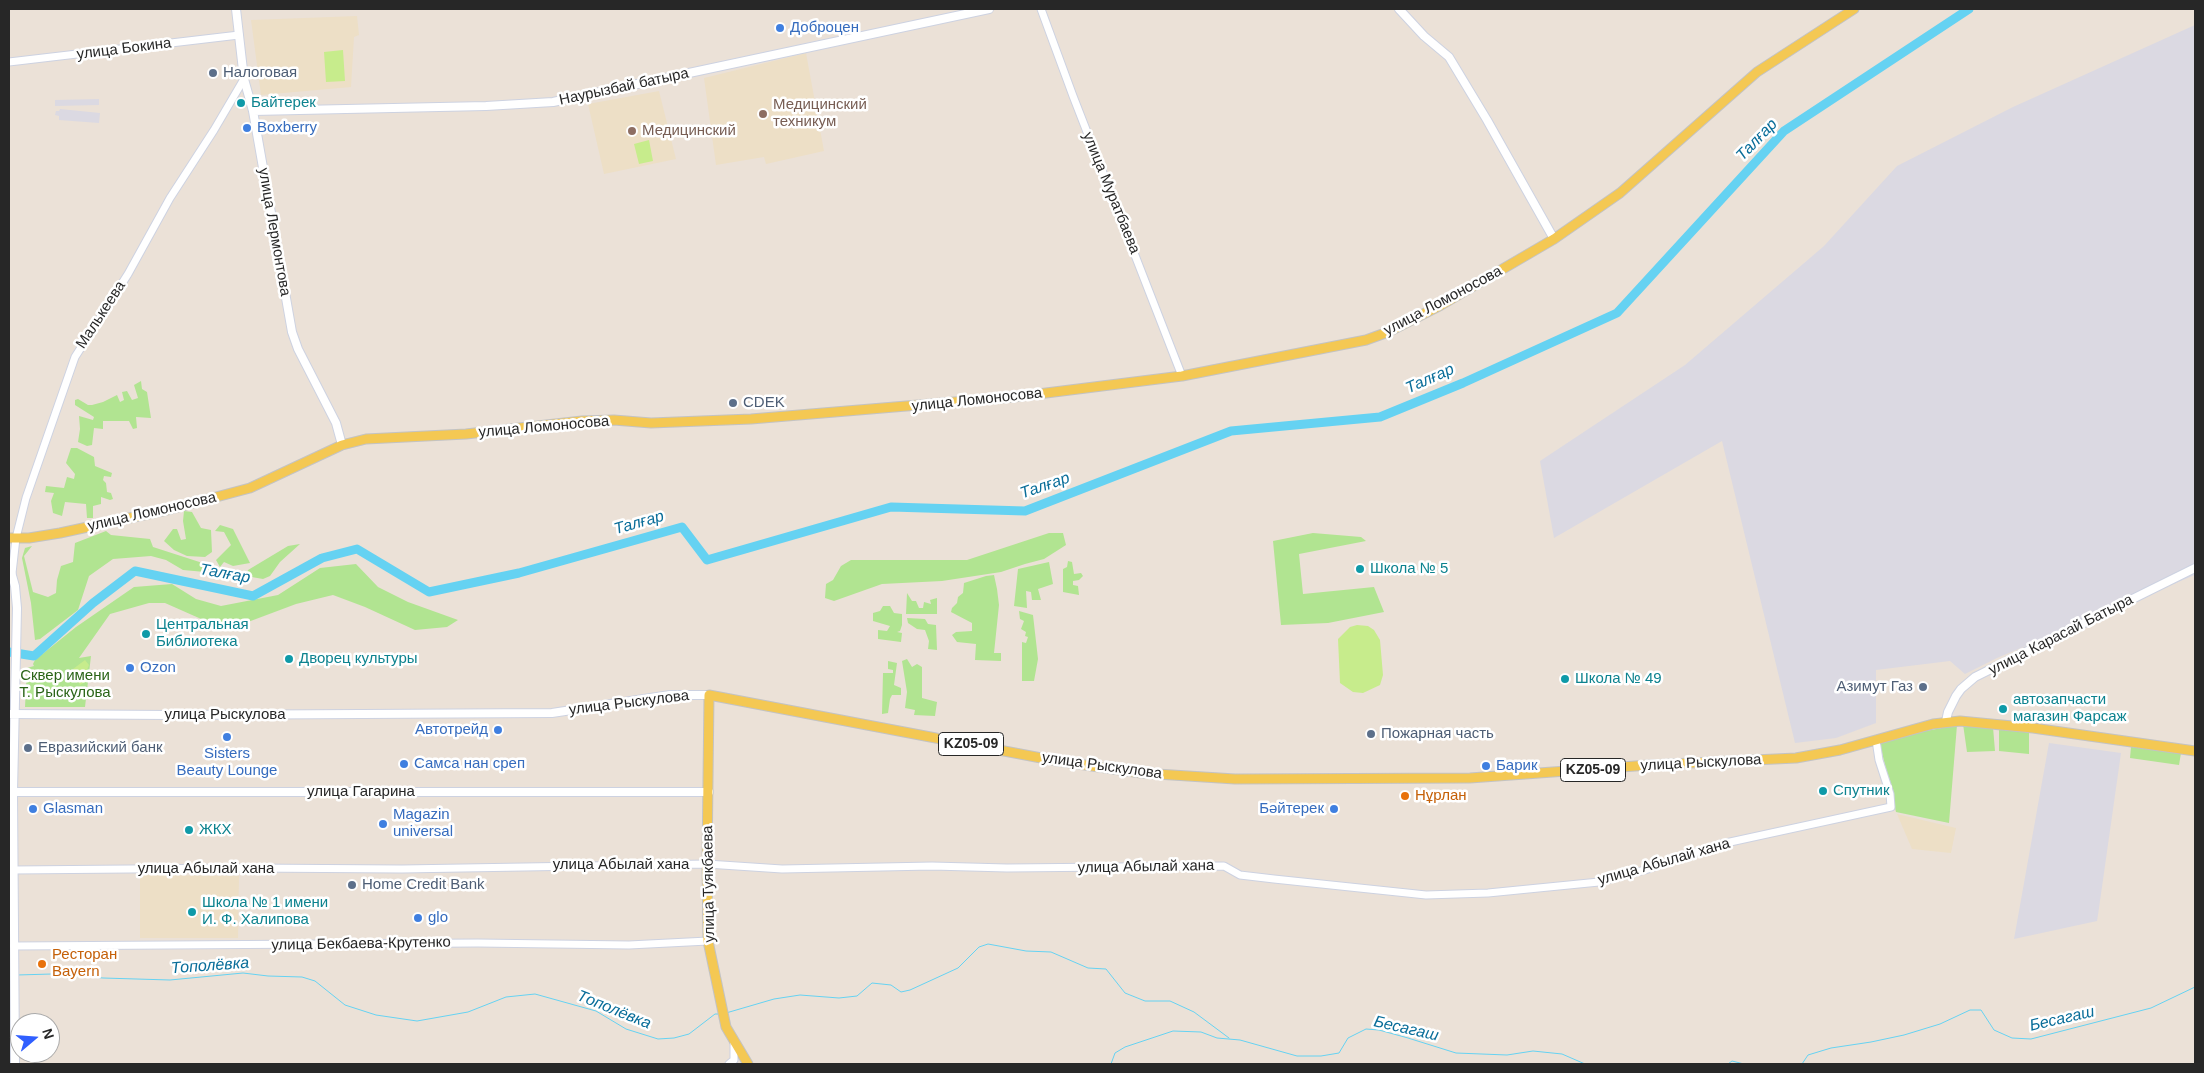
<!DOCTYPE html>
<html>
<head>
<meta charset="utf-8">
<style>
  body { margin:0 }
  #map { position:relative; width:2204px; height:1073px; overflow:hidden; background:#ebe1d7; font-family:Arial,sans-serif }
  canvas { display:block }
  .frame { position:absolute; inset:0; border:10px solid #272727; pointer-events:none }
  .north { position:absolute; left:10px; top:1013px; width:50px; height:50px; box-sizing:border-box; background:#fff; border:1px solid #a9a9a9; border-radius:50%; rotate:72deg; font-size:14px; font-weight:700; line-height:20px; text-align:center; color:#272727 }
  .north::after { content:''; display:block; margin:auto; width:18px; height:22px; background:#305fff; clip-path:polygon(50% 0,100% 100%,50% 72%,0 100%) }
</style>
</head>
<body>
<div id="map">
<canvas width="2204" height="1073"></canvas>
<div class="frame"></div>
<div class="north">N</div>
</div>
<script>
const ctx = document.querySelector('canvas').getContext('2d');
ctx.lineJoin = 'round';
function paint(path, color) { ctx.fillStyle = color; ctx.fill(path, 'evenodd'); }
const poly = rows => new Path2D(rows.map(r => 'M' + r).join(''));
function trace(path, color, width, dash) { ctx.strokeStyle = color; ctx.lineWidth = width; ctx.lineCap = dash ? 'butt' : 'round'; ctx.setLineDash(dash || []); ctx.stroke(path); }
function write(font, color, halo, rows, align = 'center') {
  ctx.font = font + ' Arial,sans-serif'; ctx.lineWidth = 5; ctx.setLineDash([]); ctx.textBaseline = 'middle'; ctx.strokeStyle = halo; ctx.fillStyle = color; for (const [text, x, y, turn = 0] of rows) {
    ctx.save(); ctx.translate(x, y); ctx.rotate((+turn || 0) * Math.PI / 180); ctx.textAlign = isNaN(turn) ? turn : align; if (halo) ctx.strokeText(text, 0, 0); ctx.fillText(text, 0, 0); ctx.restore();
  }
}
const industrial = poly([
  [2195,25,2195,575,1997,658,1965,674,1950,661,1876,670,1876,723,1836,738,1795,743,1722,441,1554,538,1540,461,1685,365,1824,246,1897,166,2013,107],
  [99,99,99,105,55,106,55,100],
  [60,109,100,113,99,123,59,120,59,116,55,115,56,111,59,111],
  [2049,743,2121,753,2098,915,2097,921,2014,939]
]);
const education = poly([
  [357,16,359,35,354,37,351,87,261,95,251,20],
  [806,53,824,151,766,164,764,157,716,165,704,78],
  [659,91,676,159,604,174,588,104],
  [1897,814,1956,828,1951,853,1912,849],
  [140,875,239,876,238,938,140,938]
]);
const green = poly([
  [141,381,142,389,147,392,151,418,136,417,137,428,133,429,129,421,103,421,103,429,94,428,92,445,87,446,78,442,80,429,79,416,93,420,94,417,75,405,75,400,78,399,88,405,92,405,103,402,117,395,120,402,124,400,122,392,127,391,132,400,138,398,134,385],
  [71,448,77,448,94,457,95,466,112,473,111,477,104,476,103,480,106,483,107,492,111,493,113,499,110,500,101,497,101,504,93,506,93,518,87,518,86,504,65,502,62,516,53,513,51,501,54,493,45,492,46,486,64,488,67,477,74,479,75,474,66,463],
  [184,511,192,512,201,528,211,530,212,552,205,557,187,556,174,550,164,541,173,529,177,529,181,540,186,539,183,521],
  [220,525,233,529,250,563,233,566,224,562,220,567,216,560,231,545,224,532,215,531],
  [106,531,111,535,150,539,153,547,215,567,230,575,216,577,205,572,183,570,166,560,151,556,113,559,89,576,78,610,40,639,35,640,31,603,22,558,25,548,32,546,24,556,33,592,48,597,56,593,57,580,61,566,73,562,75,543],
  [1049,533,1063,533,1066,545,1044,559,1025,564,1001,572,942,581,882,584,834,601,825,598,826,584,833,580,841,566,851,560,967,560],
  [1313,533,1361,537,1366,541,1299,554,1303,594,1374,587,1384,612,1328,623,1281,625,1273,541],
  [300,544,280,562,270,576,263,579,246,576,248,570,288,546],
  [1068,561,1072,562,1074,574,1081,573,1083,576,1079,580,1073,581,1073,585,1078,586,1079,595,1063,592,1063,569,1067,567],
  [1049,562,1053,584,1038,589,1041,600,1032,600,1031,592,1026,591,1027,608,1014,606,1018,569],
  [356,564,378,587,408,602,458,620,447,627,415,630,365,607,333,595,296,604,248,622,217,626,165,603,149,603,110,614,79,658,91,656,85,707,25,707,27,668,34,666,33,664,35,660,76,627,134,587,172,584,196,599,221,606,278,595,320,568],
  [994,575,997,589,999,605,994,653,1001,653,1001,661,975,660,976,644,957,642,952,635,956,632,972,631,972,623,951,612,952,608,957,603,958,597,963,593,964,583,986,576],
  [907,593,912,601,916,601,919,608,923,608,924,602,931,604,930,600,937,598,937,614,906,614],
  [883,606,890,606,894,613,902,614,902,625,900,631,897,632,902,633,901,642,878,639,878,630,887,631,890,626,873,621,873,613,880,611],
  [1019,611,1033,615,1038,659,1034,681,1022,681,1022,642,1026,643,1028,637,1025,636,1026,632,1021,629,1024,621,1020,619],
  [907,618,925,619,928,624,936,625,937,650,928,649,929,641,925,630,917,629,908,623],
  [907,659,912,667,917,664,922,667,922,698,937,702,935,716,914,715,915,710,905,708,907,692,902,661],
  [888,661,897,663,894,685,901,688,901,695,892,695,890,699,888,713,882,714,883,673,893,673,893,670,888,669],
  [1963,724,1993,727,1995,751,1967,752],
  [1957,725,1949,823,1896,812,1879,740],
  [1999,728,2029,732,2029,754,1999,751],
  [2131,747,2181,753,2179,765,2130,758]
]);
const pitch = poly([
  [343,50,345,81,326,82,324,52],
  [649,140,653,161,639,164,634,144],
  [1357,625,1368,626,1374,630,1380,640,1383,675,1380,685,1363,693,1353,692,1340,683,1338,639,1350,627],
  [85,660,89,665,87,670,91,679,80,685,73,669]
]);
const stream = poly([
  [17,975,52,974,103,978,170,980,243,973,268,976,302,977,315,981,345,1005,376,1015,417,1021,468,1012,506,997,535,994,596,1011,626,1029,658,1039,674,1038,689,1034,715,1014,720,1014],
  [726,1013,774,999,800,995,839,998,857,996,872,983,891,985,901,992,910,990,958,968,979,947,988,944,1026,951,1051,952,1088,968,1106,969,1125,993,1145,1001,1170,1001,1194,1012,1229,1038],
  [1111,1064,1115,1053,1125,1047,1173,1031,1201,1032,1217,1038,1240,1040,1297,1056,1321,1056,1339,1053,1348,1038,1366,1029,1379,1030,1408,1038,1456,1053,1507,1055,1533,1051,1562,1054,1585,1064],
  [1728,1064,1732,1061,1744,1064],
  [1802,1064,1808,1055,1831,1048,1871,1042,1904,1035,1940,1024,1970,1010,1981,1010,1994,1030,2012,1038,2031,1039,2151,1008,2195,987]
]);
const river = poly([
  [9,652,34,656,93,603,135,571,253,596,322,558,357,549,429,592,519,573,682,527,707,560,891,507,1025,511,1231,431,1380,417,1463,383,1617,313,1784,131,1969,9]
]);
const tertiary = poly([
  [1041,9,1073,96,1182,376],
  [9,62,239,35],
  [12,573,16,538,26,498,75,357,128,274,170,198,214,130,244,79],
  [13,870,246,868,402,869,707,864,782,869,932,866,1007,868,1224,866,1240,875,1274,879,1426,895,1488,893,1599,882,1645,870,1721,844,1891,807,1890,794,1879,760,1876,740],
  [14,946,478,943,629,945,708,941],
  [729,1064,734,1060,734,1043]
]);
const secondary = poly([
  [236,9,244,79,253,111,292,332,298,349,336,423,342,445],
  [1399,9,1424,36,1449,57,1487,120,1554,239],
  [253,111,486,106,553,102,989,9],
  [9,565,15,586,17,608,13,792,15,1064],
  [9,714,171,715,552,713,670,695,709,695],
  [1946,721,1948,712,1956,696,1961,689,1975,677,2195,568],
  [13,792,709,792]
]);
const primary = poly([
  [9,538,29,538,60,533,171,509,250,488,342,445,366,439,466,434,582,421,614,420,651,423,751,419,1014,397,1182,376,1366,340,1388,332,1441,305,1554,239,1620,193,1757,72,1854,9],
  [748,1064,726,1027,708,941,707,864,709,695,1057,761,1141,773,1235,779,1470,778,1649,765,1796,758,1840,750,1933,724,1960,721,2033,728,2195,751]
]);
const markers = [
  [780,28,5,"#3f7fe0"],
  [213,73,5,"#5c6f8a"],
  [241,103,5,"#0f9aa8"],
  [763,114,5,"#8d6e63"],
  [247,128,5,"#3f7fe0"],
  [632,131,5,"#8d6e63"],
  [733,403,5,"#5c6f8a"],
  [1360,569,5,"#0f9aa8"],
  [146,634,5,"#0f9aa8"],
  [289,659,5,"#0f9aa8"],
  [130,668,5,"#3f7fe0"],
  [1565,679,5,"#0f9aa8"],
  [1923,687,5,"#5c6f8a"],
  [2003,709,5,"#0f9aa8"],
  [498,730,5,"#3f7fe0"],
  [1371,734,5,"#5c6f8a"],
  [227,737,5,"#3f7fe0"],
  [28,748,5,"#5c6f8a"],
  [404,764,5,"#3f7fe0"],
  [1486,766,5,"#3f7fe0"],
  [1823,791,5,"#0f9aa8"],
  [1405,796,5,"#e8710a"],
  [33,809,5,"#3f7fe0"],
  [1334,809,5,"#3f7fe0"],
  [383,824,5,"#3f7fe0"],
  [189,830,5,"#0f9aa8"],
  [352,885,5,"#5c6f8a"],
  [192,912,5,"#0f9aa8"],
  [418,918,5,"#3f7fe0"],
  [42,964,5,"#e8710a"]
];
const shields = [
  [971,744,65],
  [1593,770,65]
];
const shieldNames = [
  ["KZ05-09",971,744],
  ["KZ05-09",1593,770]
];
const shopNames = [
  ["Доброцен",790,28],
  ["Boxberry",257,128],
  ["Ozon",140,668],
  ["Автотрейд",488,730,"right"],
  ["Sisters",227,754,"center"],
  ["Beauty Lounge",227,771,"center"],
  ["Самса нан среп",414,764],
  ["Барик",1496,766],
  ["Glasman",43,809],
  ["Бәйтерек",1324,809,"right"],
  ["Magazin",393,815],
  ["universal",393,832],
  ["glo",428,918]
];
const streetNames = [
  ["улица Бокина",124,49,-7],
  ["Наурызбай батыра",624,87,-12],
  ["улица Муратбаева",1111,193,68],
  ["улица Лермонтова",274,232,80],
  ["улица Ломоносова",1443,301,-28],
  ["Малькеева",101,315,-57],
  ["улица Ломоносова",977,400,-6],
  ["улица Ломоносова",544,427,-5],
  ["улица Ломоносова",152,512,-13],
  ["улица Карасай Батыра",2061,635,-27],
  ["улица Рыскулова",629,703,-7],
  ["улица Рыскулова",225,715],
  ["улица Рыскулова",1701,763,-3],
  ["улица Рыскулова",1102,766,8],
  ["улица Гагарина",361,792],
  ["улица Абылай хана",1664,862,-16],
  ["улица Абылай хана",621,865],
  ["улица Абылай хана",1146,867,-1],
  ["улица Абылай хана",206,869],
  ["улица Туякбаева",709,884,-91],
  ["улица Бекбаева-Крутенко",361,944,-1]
];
const serviceNames = [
  ["Налоговая",223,73],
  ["CDEK",743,403],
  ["Азимут Газ",1913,687,"right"],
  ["Пожарная часть",1381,734],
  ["Евразийский банк",38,748],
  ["Home Credit Bank",362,885]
];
const cultureNames = [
  ["Байтерек",251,103],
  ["Школа № 5",1370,569],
  ["Центральная",156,625],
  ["Библиотека",156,642],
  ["Дворец культуры",299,659],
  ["Школа № 49",1575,679],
  ["автозапчасти",2013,700],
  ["магазин Фарсаж",2013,717],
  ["Спутник",1833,791],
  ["ЖКХ",199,830],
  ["Школа № 1 имени",202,903],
  ["И. Ф. Халипова",202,920]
];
const educationNames = [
  ["Медицинский",773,105],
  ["техникум",773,122],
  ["Медицинский",642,131]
];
const parkNames = [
  ["Сквер имени",65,676],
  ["Т. Рыскулова",65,693]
];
const foodNames = [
  ["Нұрлан",1415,796],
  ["Ресторан",52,955],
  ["Bayern",52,972]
];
const waterNames = [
  ["Талғар",1757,140,-46],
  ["Талғар",1430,379,-24],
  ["Талғар",1045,486,-19],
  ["Талғар",639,523,-16],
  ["Талғар",225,574,10],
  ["Тополёвка",210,966,-4],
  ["Тополёвка",614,1010,22],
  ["Бесагаш",2062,1019,-13],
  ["Бесагаш",1406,1029,13]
];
paint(industrial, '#dbd9e2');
paint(education, '#eddfc6');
paint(green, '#b1e491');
paint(pitch, '#c7ec8c');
trace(stream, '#65d2f2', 1);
trace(river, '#65d2f2', 9);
trace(tertiary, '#cdd2e1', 9);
trace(secondary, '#cdd2e1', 10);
trace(primary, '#c3c3c3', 11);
trace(tertiary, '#fff', 7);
trace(secondary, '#fff', 8);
trace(primary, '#f4c853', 9);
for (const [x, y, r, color] of markers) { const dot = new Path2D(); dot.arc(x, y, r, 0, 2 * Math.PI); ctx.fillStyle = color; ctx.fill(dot); trace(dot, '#fff', 2); }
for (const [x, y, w] of shields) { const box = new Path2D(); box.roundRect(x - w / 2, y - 11.5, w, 23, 4); ctx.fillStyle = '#fff'; ctx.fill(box); trace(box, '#272727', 1); }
write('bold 14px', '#272727', null, shieldNames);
write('15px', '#366cbe', '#fff', shopNames, 'left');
write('15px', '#272727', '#fff', streetNames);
write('15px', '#4e5e75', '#fff', serviceNames, 'left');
write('15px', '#0d838f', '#fff', cultureNames, 'left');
write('15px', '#785e54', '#fff', educationNames, 'left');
write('15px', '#2a6417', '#fff', parkNames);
write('15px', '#c56008', '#fff', foodNames, 'left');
write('italic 16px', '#096d99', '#fff', waterNames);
</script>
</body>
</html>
